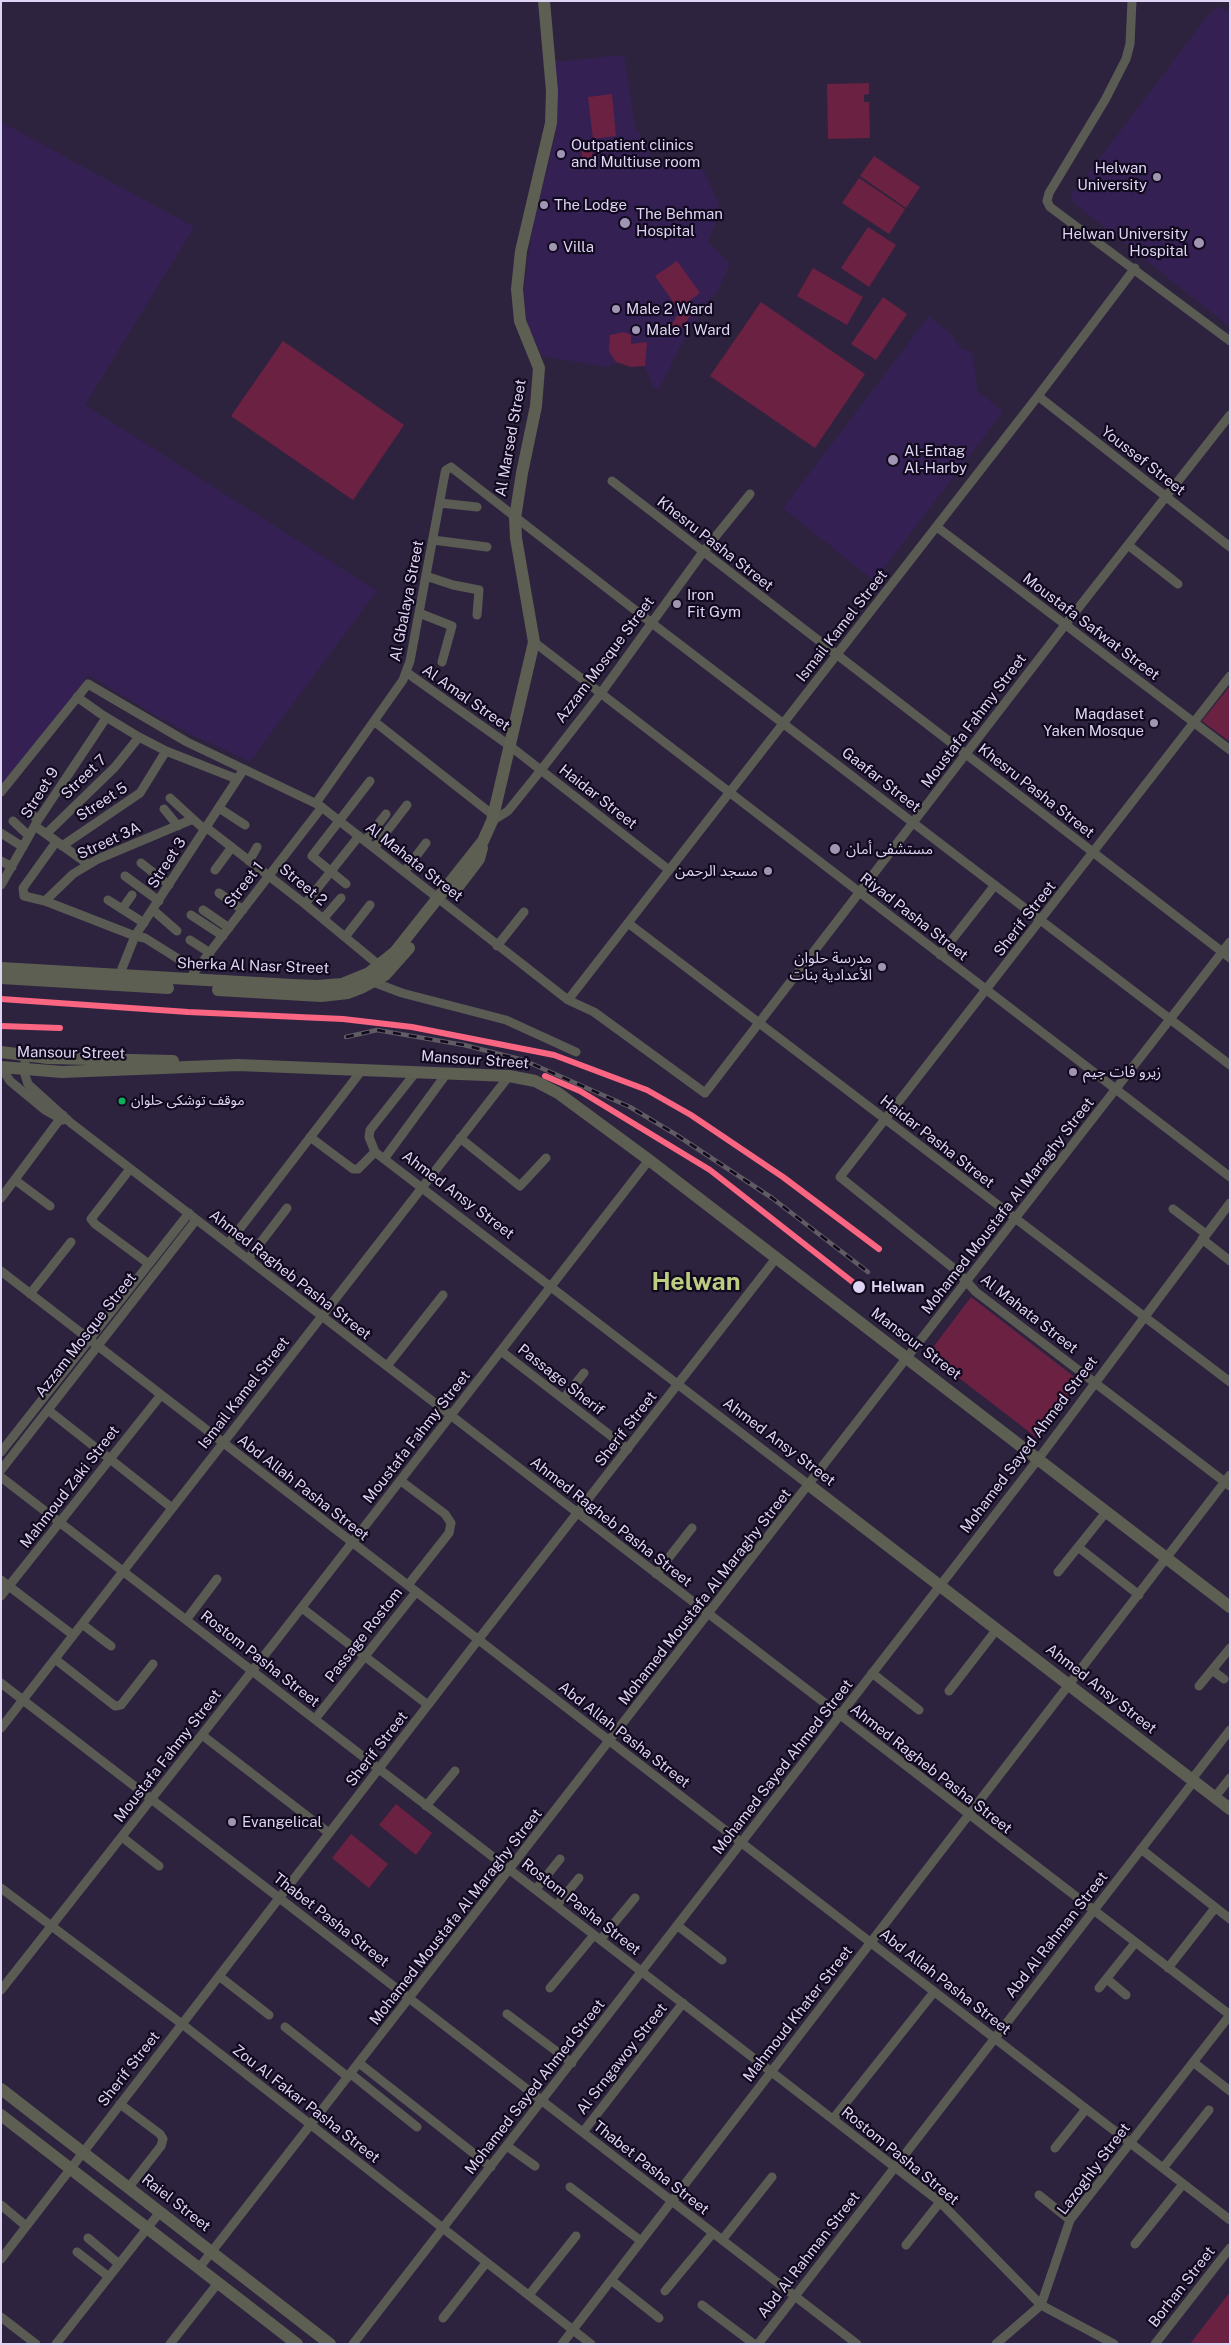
<!DOCTYPE html>
<html>
<head>
<meta charset="utf-8">
<style>
  body { margin:0 }
  #map { position:relative; width:1231px; height:2345px; overflow:hidden; background:#2e233e; font-family:"Public Sans",sans-serif }
  canvas { display:block }
  .frame { position:absolute; inset:0; border:2px solid #ded4f3; pointer-events:none }
</style>
</head>
<body>
<div id="map">
<canvas width="1231" height="2345"></canvas>
<div class="frame"></div>
</div>
<script>
const ctx = document.querySelector('canvas').getContext('2d');
ctx.lineJoin = 'round';
function paint(path, color) { ctx.fillStyle = color; ctx.fill(path, 'evenodd'); }
const poly = rows => new Path2D(rows.map(r => 'M' + r).join(''));
function trace(path, color, width, dash) { ctx.strokeStyle = color; ctx.lineWidth = width; ctx.lineCap = dash ? 'butt' : 'round'; ctx.setLineDash(dash || []); ctx.stroke(path); }
function write(font, color, halo, rows, align = 'center') {
  ctx.font = font + ' "Public Sans","Noto Sans Arabic",sans-serif'; ctx.lineWidth = 4.5; ctx.setLineDash([]); ctx.textBaseline = 'middle'; ctx.strokeStyle = halo; ctx.fillStyle = color; for (const [text, x, y, turn = 0] of rows) {
    ctx.save(); ctx.translate(x, y); ctx.rotate((+turn || 0) * Math.PI / 180); ctx.textAlign = isNaN(turn) ? turn : align; if (halo) ctx.strokeText(text, 0, 0); ctx.fillText(text, 0, 0); ctx.restore();
  }
}
const built = poly([
  [1219,6,1230,13,1230,327,1079,207,1073,202,1071,196,1209,14],
  [624,55,635,127,640,133,641,143,648,142,650,158,673,168,685,165,704,171,719,204,717,220,708,242,730,264,715,296,710,297,682,342,660,388,654,388,644,366,631,367,616,362,608,367,542,356,527,326,524,288,533,225,555,137,554,62],
  [1,122,194,227,85,405,377,591,250,761,193,735,155,715,89,675,1,788],
  [929,316,951,334,960,348,971,352,974,361,977,390,1003,412,874,581,783,508]
]);
const green = poly([
  [869,83,869,94,864,95,864,102,869,102,870,138,828,139,827,84],
  [612,94,616,136,593,139,588,97],
  [582,148,593,148,592,167,582,167],
  [874,156,920,187,906,208,860,176],
  [859,178,905,209,889,234,842,203],
  [868,227,896,245,869,287,841,268],
  [677,261,700,293,678,309,655,276],
  [813,268,863,297,847,325,797,296],
  [883,297,907,314,876,360,851,344],
  [761,302,865,374,815,448,710,376],
  [681,310,690,316,677,336,668,330],
  [624,332,631,335,631,344,647,342,645,366,631,367,616,362,609,351,610,335],
  [283,341,404,425,353,500,231,416],
  [1230,686,1230,742,1202,721],
  [971,1297,1081,1382,1037,1438,928,1354],
  [396,1804,432,1833,416,1855,379,1825],
  [351,1834,388,1864,369,1888,332,1858],
  [1230,2292,1230,2344,1190,2344]
]);
const street = poly([
  [1132,1,1130,44,1126,59,1105,100,1049,193,1047,201,1050,207,1230,341],
  [1038,396,1230,547],
  [612,481,1230,958],
  [440,503,477,507],
  [937,527,1230,750],
  [433,540,487,547],
  [1128,545,1178,584],
  [426,576,453,585,479,590,477,615],
  [419,613,452,626,442,662],
  [534,642,1230,1177],
  [406,672,510,746,669,870],
  [1230,676,840,1177,957,1271,976,1292,1230,1486],
  [77,697,101,714,139,737,166,751,237,779],
  [375,722,493,815],
  [1,792,88,684,187,742,319,805,568,1000,594,1012,705,1093,1065,625,1230,415],
  [170,798,205,830],
  [316,803,403,680,410,661,445,473,446,470,451,467,653,624,1230,1065],
  [219,808,245,825],
  [26,809,38,820],
  [164,809,178,826],
  [13,821,29,836],
  [492,821,508,811,541,770,601,693,703,552,750,494],
  [35,826,88,864],
  [207,828,305,904,380,966],
  [1,833,23,847],
  [46,834,115,767,139,737],
  [365,841,386,814],
  [56,842,23,888,24,896,45,901,135,936,145,938,196,970],
  [62,846,140,793,166,751],
  [374,848,407,805],
  [1,861,12,867],
  [249,861,257,847],
  [141,863,169,885],
  [215,870,232,847],
  [404,872,426,843],
  [125,876,159,901],
  [346,884,312,856,370,781],
  [1,885,38,820,106,718],
  [219,893,243,910],
  [108,900,144,923],
  [45,901,73,874,98,859,193,819],
  [305,904,359,836],
  [122,909,132,895],
  [153,910,177,931],
  [203,910,229,928],
  [191,915,223,936],
  [323,919,341,898],
  [628,923,1230,1382],
  [345,937,370,905],
  [190,940,210,953],
  [497,946,524,912],
  [940,955,995,885],
  [193,974,322,807],
  [119,976,135,936,244,769],
  [373,982,402,993,506,1020,576,1052],
  [568,1000,1038,396,1135,268],
  [25,1056,25,1075,28,1084,71,1123,1230,2015],
  [1,1067,10,1081,45,1110,63,1120],
  [310,1137,353,1169,358,1169,375,1152,809,1485],
  [460,1138,520,1186,546,1158],
  [375,1152,369,1137,370,1130,416,1072],
  [384,1159,447,1073],
  [130,1169,91,1219,95,1224,149,1264],
  [15,1180,50,1206],
  [1,1198,63,1115],
  [1173,1209,1206,1234],
  [1202,1239,1230,1261],
  [228,1244,362,1070],
  [248,1259,287,1208],
  [1,1271,1230,2220],
  [30,1294,71,1242],
  [501,1351,628,1449],
  [387,1366,443,1295],
  [563,1399,584,1373],
  [48,1410,172,1508],
  [1,1452,189,1213],
  [1,1470,196,1220],
  [1,1477,940,2202,1041,2305,1114,2344],
  [401,1481,445,1514,451,1523,449,1533,408,1585],
  [1078,1547,1139,1595],
  [1058,1572,1107,1511],
  [656,1574,692,1528],
  [1,1580,73,1635],
  [1,1596,161,1395],
  [302,1608,428,1705],
  [186,1620,217,1579],
  [82,1624,111,1646],
  [55,1659,115,1706,121,1705,153,1664],
  [1212,1670,1224,1679],
  [872,1673,919,1710],
  [1,1683,857,2344],
  [1199,1686,1230,1648],
  [949,1691,997,1629],
  [315,1719,416,1592],
  [1,1728,509,1076],
  [202,1735,329,1833],
  [1192,1779,1230,1730],
  [1215,1797,1230,1778],
  [426,1806,455,1771],
  [122,1837,159,1866],
  [1141,1849,1230,1919],
  [1,1888,182,2024,591,2344],
  [536,1889,560,1859],
  [557,1905,579,1878],
  [678,1926,722,1960],
  [601,1939,635,1898],
  [1168,1968,1215,1908],
  [219,1976,269,2015],
  [1107,1979,1126,1995],
  [550,1988,594,1935],
  [1099,1988,1135,1943],
  [1,1990,278,1638,649,1160],
  [507,2014,572,2063],
  [285,2027,348,2077],
  [1193,2062,1230,2091],
  [359,2063,491,2167],
  [351,2074,417,2127],
  [120,2104,160,2134,163,2139,161,2146,129,2187],
  [833,2119,934,1992],
  [583,2132,683,2003],
  [507,2146,535,2166],
  [1055,2148,1086,2109],
  [1163,2168,1209,2110],
  [570,2187,641,2241],
  [1039,2195,1070,2220],
  [1,2205,26,2226],
  [88,2238,119,2264],
  [722,2240,772,2177],
  [1135,2244,1183,2184],
  [906,2245,940,2202],
  [77,2252,109,2277],
  [1,2259,478,1640,777,1257],
  [199,2268,1230,942],
  [611,2280,659,2318],
  [665,2291,713,2233],
  [529,2295,576,2236],
  [702,2305,754,2344],
  [1,2317,36,2344],
  [443,2318,486,2263],
  [56,2344,160,2212],
  [170,2344,218,2283],
  [353,2344,1039,1458,1230,1203],
  [562,2344,1230,1475],
  [758,2344,1194,1781],
  [996,2344,1041,2305,1070,2220,1230,2015],
  [1155,2344,1230,2248]
]);
const secondary = poly([
  [453,893,479,859,482,848],
  [1,968,292,985,317,986,342,984,369,973,395,952,483,841,492,821,534,642,516,538,515,518,522,473,536,406,539,368,520,321,517,289,521,251,551,123,552,91,544,1],
  [1,978,168,988],
  [218,990,321,996,348,993,361,988,385,975,409,948],
  [1,1052,48,1058,173,1061],
  [1,1067,62,1072,238,1065,509,1076,535,1081,558,1093,649,1160,1230,1607],
  [809,1485,1230,1809],
  [1,2089,330,2344],
  [1,2115,297,2344]
]);
const rail = poly([
  [346,1037,377,1030,464,1045,523,1060,630,1107,675,1134,772,1198,868,1272]
]);
const metro1 = poly([
  [1,999,188,1012,343,1019,412,1027,554,1055,647,1090,691,1115,783,1177,879,1249],
  [1,1026,60,1028],
  [545,1076,580,1091,710,1170,859,1287]
]);
const markers = [
  [561,154,5,"#a096b4"],
  [1157,177,5,"#a096b4"],
  [544,205,5,"#a096b4"],
  [625,223,6,"#a096b4"],
  [1199,243,6,"#a096b4"],
  [553,247,5,"#a096b4"],
  [616,309,5,"#a096b4"],
  [636,330,5,"#a096b4"],
  [893,460,6,"#a096b4"],
  [677,604,5,"#a096b4"],
  [1154,723,5,"#a096b4"],
  [835,849,6,"#a096b4"],
  [768,871,5,"#a096b4"],
  [882,967,5,"#a096b4"],
  [1073,1072,5,"#a096b4"],
  [122,1101,4.5,"#0daf5c"],
  [859,1287,7,"#ded4f3"],
  [232,1822,5,"#a096b4"]
];
const busNames = [
  ["موقف توشكى حلوان",131,1101]
];
const poiNames = [
  ["Outpatient clinics",571,145],
  ["and Multiuse room",571,162],
  ["Helwan",1147,168,"right"],
  ["University",1147,185,"right"],
  ["The Lodge",554,205],
  ["The Behman",636,214],
  ["Hospital",636,231],
  ["Helwan University",1188,234,"right"],
  ["Hospital",1188,251,"right"],
  ["Villa",563,247],
  ["Male 2 Ward",626,309],
  ["Male 1 Ward",646,330],
  ["Al-Entag",904,451],
  ["Al-Harby",904,468],
  ["Iron",687,595],
  ["Fit Gym",687,612],
  ["Maqdaset",1144,714,"right"],
  ["Yaken Mosque",1144,731,"right"],
  ["مستشفى أمان",846,849],
  ["مسجد الرحمن",758,871,"right"],
  ["مدرسة حلوان",872,958,"right"],
  ["الأعدادية بنات",872,975,"right"],
  ["زيرو فات جيم",1083,1072],
  ["Evangelical",242,1822]
];
const streetNames = [
  ["Al Marsed Street",511,438,-80],
  ["Youssef Street",1143,461,38],
  ["Khesru Pasha Street",715,544,38],
  ["Al Gbalaya Street",407,601,-79],
  ["Ismail Kamel Street",842,626,-52],
  ["Moustafa Safwat Street",1091,627,37],
  ["Azzam Mosque Street",605,660,-53],
  ["Al Amal Street",466,698,35],
  ["Moustafa Fahmy Street",974,721,-53],
  ["Street 7",84,777,-44],
  ["Gaafar Street",881,780,38],
  ["Khesru Pasha Street",1036,791,38],
  ["Street 9",40,793,-58],
  ["Haidar Street",598,797,38],
  ["Street 5",102,802,-33],
  ["Street 3A",109,841,-25],
  ["Al Mahata Street",414,862,38],
  ["Street 3",167,863,-57],
  ["Street 1",244,885,-52],
  ["Street 2",303,885,39],
  ["Riyad Pasha Street",914,917,38],
  ["Sherif Street",1025,919,-52],
  ["Sherka Al Nasr Street",253,966,2],
  ["Mansour Street",71,1053,1],
  ["Mansour Street",475,1060,4],
  ["Haidar Pasha Street",937,1142,38],
  ["Ahmed Ansy Street",458,1195,37],
  ["Mohamed Moustafa Al Maraghy Street",1008,1206,-52],
  ["Ahmed Ragheb Pasha Street",290,1275,38],
  ["Al Mahata Street",1029,1314,38],
  ["Azzam Mosque Street",86,1335,-52],
  ["Mansour Street",916,1344,37],
  ["Passage Sherif",561,1380,38],
  ["Ismail Kamel Street",244,1393,-52],
  ["Sherif Street",626,1429,-52],
  ["Moustafa Fahmy Street",417,1437,-52],
  ["Ahmed Ansy Street",779,1442,37],
  ["Mohamed Sayed Ahmed Street",1029,1445,-53],
  ["Mahmoud Zaki Street",70,1487,-52],
  ["Abd Allah Pasha Street",303,1488,38],
  ["Ahmed Ragheb Pasha Street",611,1522,38],
  ["Mohamed Moustafa Al Maraghy Street",705,1597,-52],
  ["Passage Rostom",364,1635,-52],
  ["Rostom Pasha Street",260,1659,38],
  ["Ahmed Ansy Street",1101,1689,38],
  ["Abd Allah Pasha Street",624,1735,38],
  ["Sherif Street",377,1749,-52],
  ["Moustafa Fahmy Street",168,1756,-52],
  ["Mohamed Sayed Ahmed Street",783,1767,-52],
  ["Ahmed Ragheb Pasha Street",931,1769,38],
  ["Rostom Pasha Street",581,1907,38],
  ["Mohamed Moustafa Al Maraghy Street",456,1917,-52],
  ["Thabet Pasha Street",331,1920,38],
  ["Abd Al Rahman Street",1057,1935,-52],
  ["Abd Allah Pasha Street",945,1982,38],
  ["Mahmoud Khater Street",798,2014,-52],
  ["Al Srngawoy Street",622,2059,-52],
  ["Sherif Street",129,2069,-52],
  ["Mohamed Sayed Ahmed Street",535,2087,-52],
  ["Zou Al Fakar Pasha Street",306,2104,38],
  ["Rostom Pasha Street",900,2156,39],
  ["Thabet Pasha Street",651,2168,38],
  ["Lazoghly Street",1094,2169,-53],
  ["Raiel Street",176,2203,38],
  ["Abd Al Rahman Street",809,2255,-52],
  ["Borhan Street",1182,2287,-52]
];
const stopNames = [
  ["Helwan",871,1287]
];
const townNames = [
  ["Helwan",696,1282]
];
paint(built, '#352053');
paint(green, '#6b2142');
trace(street, '#5a5b53', 9);
trace(secondary, '#5d5f52', 12);
trace(rail, '#605c63', 4.5);
trace(rail, '#11091e', 2.5, [8]);
trace(metro1, '#fa6682', 6);
for (const [x, y, r, color] of markers) { const dot = new Path2D(); dot.arc(x, y, r, 0, 2 * Math.PI); ctx.fillStyle = color; ctx.fill(dot); trace(dot, '#11091e', 2); }
write('14px', '#ded4f3', '#11091e', busNames, 'left');
write('15px', '#ded4f3', '#11091e', poiNames, 'left');
write('15px', '#ded4f3', '#11091e', streetNames);
write('bold 15px', '#ded4f3', '#11091e', stopNames, 'left');
write('bold 25px', '#bccd82', '#11091e', townNames);
</script>
</body>
</html>
